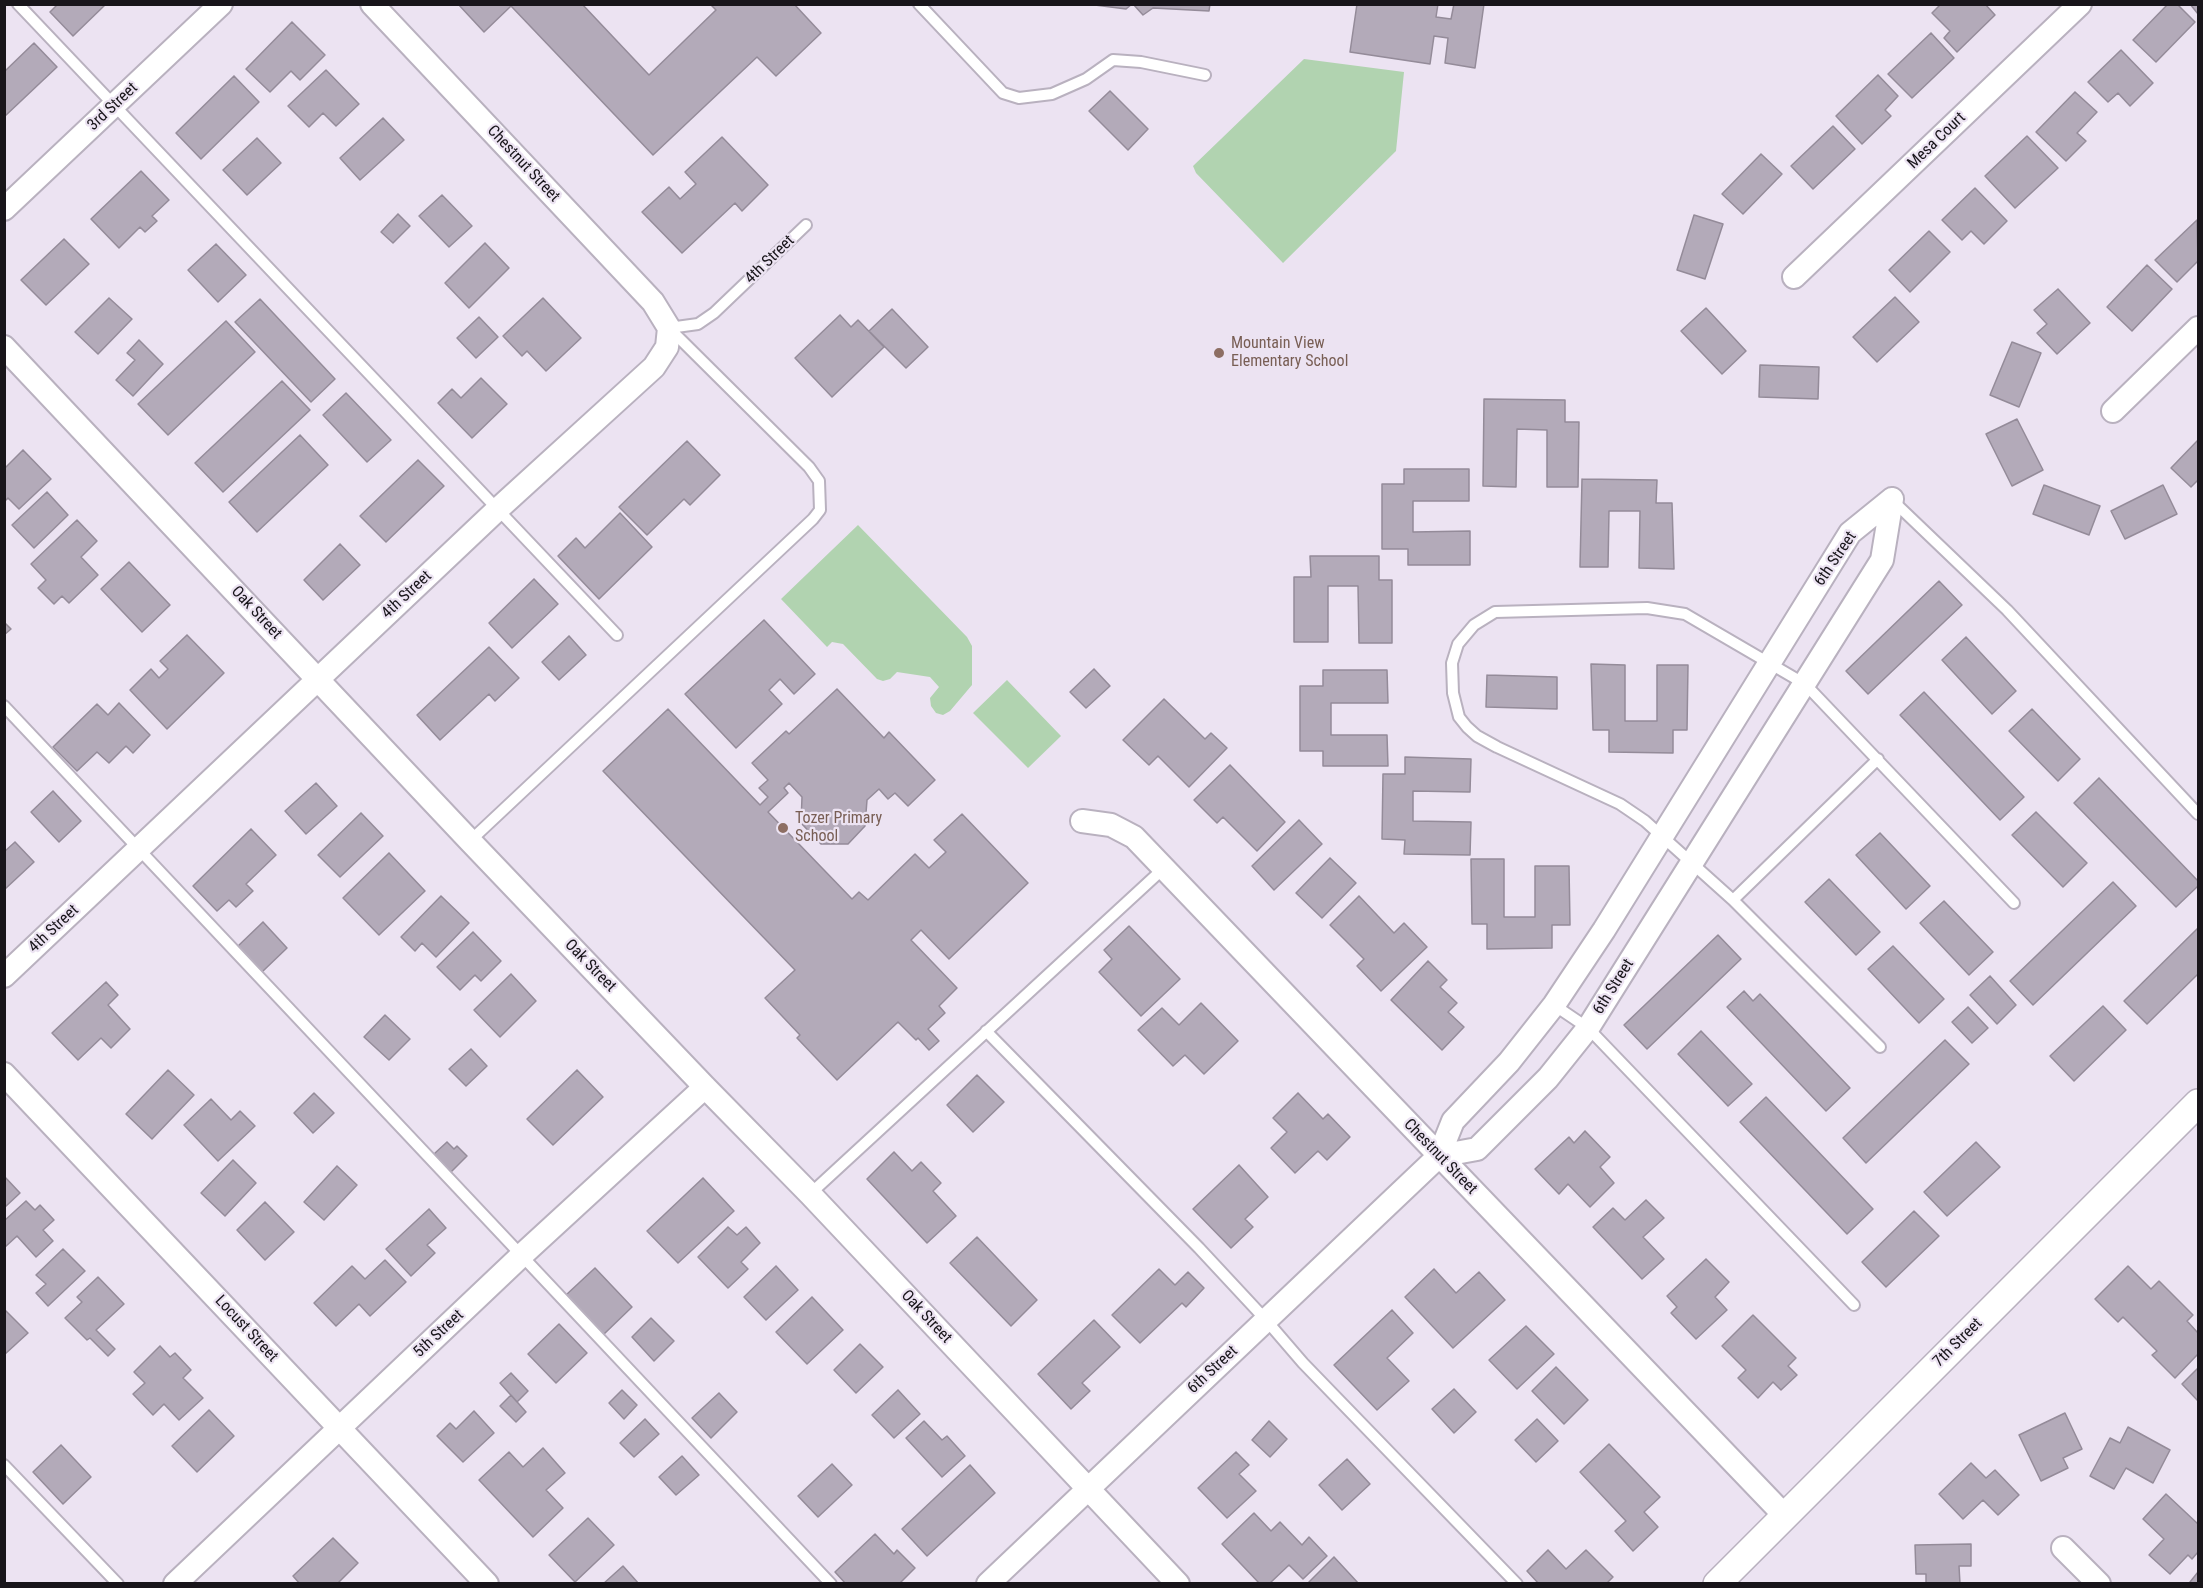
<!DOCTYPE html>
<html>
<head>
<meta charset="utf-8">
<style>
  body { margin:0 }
  #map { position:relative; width:2203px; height:1588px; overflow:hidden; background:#ece3f2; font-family:"Roboto Condensed",sans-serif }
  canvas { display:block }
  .frame { position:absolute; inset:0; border:6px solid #18151a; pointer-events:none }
</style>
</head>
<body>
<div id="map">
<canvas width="2203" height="1588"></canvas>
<div class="frame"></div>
</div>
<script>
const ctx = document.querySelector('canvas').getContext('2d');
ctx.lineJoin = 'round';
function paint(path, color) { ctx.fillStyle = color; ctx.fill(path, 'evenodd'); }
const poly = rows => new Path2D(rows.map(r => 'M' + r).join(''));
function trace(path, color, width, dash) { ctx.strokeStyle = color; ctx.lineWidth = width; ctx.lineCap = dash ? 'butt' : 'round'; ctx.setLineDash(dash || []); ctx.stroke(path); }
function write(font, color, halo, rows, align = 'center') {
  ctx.font = font + ' "Roboto Condensed",sans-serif'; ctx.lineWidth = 4.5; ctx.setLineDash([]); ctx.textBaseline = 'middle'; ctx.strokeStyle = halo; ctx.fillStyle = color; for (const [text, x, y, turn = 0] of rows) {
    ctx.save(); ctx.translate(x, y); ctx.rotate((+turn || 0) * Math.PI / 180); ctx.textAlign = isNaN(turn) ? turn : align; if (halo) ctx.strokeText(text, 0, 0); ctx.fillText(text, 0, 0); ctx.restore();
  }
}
const green = poly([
  [1304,59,1404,72,1396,151,1283,263,1196,173,1193,166],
  [858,525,967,637,972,646,972,685,950,711,943,715,936,713,931,706,930,698,939,687,930,677,897,672,890,679,883,681,877,679,843,644,832,642,827,647,781,599],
  [1007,680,1061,736,1028,768,973,713]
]);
const building = poly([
  [58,4,106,4,73,36,50,12,58,4],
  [458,4,582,4,649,75,716,10,710,4,794,4,821,33,776,76,757,57,653,155,511,6,484,32,458,4],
  [1087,4,1132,4,1126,9,1087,4],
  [1133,4,1210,4,1209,11,1153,8,1143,15,1133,4],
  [1357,4,1438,4,1436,17,1451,19,1454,4,1484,4,1475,68,1445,63,1448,38,1434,36,1430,64,1350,52,1357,4],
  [1941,4,1985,4,1995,15,1957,52,1944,38,1950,31,1932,13,1941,4],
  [2168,4,2177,4,2195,22,2156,62,2133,40,2168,4],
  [2190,4,2198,4,2198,14,2190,4],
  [292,22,325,55,300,80,291,71,270,92,246,69,292,22],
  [1931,33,1954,58,1912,98,1888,74,1931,33],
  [34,43,57,67,4,117,4,72,34,43],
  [2121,50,2153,83,2130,106,2118,93,2108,102,2088,82,2121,50],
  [326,70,359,104,336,126,323,113,309,127,288,106,326,70],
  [1878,75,1898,96,1885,110,1891,116,1862,144,1836,116,1878,75],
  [234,76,259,102,201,159,176,133,234,76],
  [1110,91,1148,129,1128,150,1089,111,1110,91],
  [2075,92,2097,112,2077,133,2086,141,2066,161,2036,132,2075,92],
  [383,118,404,140,360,180,340,158,383,118],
  [1833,126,1855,149,1813,189,1791,166,1833,126],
  [2027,136,2058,168,2015,208,1985,176,2027,136],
  [722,137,768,185,742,211,735,203,682,253,642,212,669,187,680,199,696,184,685,172,722,137],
  [257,138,281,163,247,195,223,170,257,138],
  [1761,154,1782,174,1743,214,1722,194,1761,154],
  [141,171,169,200,152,216,157,221,145,232,140,227,119,248,91,219,141,171],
  [1975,188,2007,221,1984,244,1971,231,1962,240,1942,220,1975,188],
  [442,195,472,226,449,247,419,216,442,195],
  [398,214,410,226,393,243,381,232,398,214],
  [1694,215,1723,224,1705,279,1677,270,1694,215],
  [2197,220,2198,261,2177,282,2155,260,2197,220],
  [1929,231,1950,252,1910,292,1889,270,1929,231],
  [64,239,89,264,46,305,21,280,64,239],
  [485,243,509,268,469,308,445,283,485,243],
  [216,244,246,275,218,302,188,270,216,244],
  [2147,265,2172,289,2132,331,2107,307,2147,265],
  [2058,289,2090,323,2057,354,2037,333,2047,324,2034,310,2058,289],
  [1895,297,1919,322,1877,362,1853,337,1895,297],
  [109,298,132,319,98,354,75,332,109,298],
  [543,298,581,338,546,371,527,351,522,356,503,336,543,298],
  [260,299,335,379,311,402,235,322,260,299],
  [1706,308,1746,351,1722,374,1681,331,1706,308],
  [892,309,928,347,906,368,869,331,892,309],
  [840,315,851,327,858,320,884,347,832,397,795,358,840,315],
  [479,317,498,337,476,358,457,338,479,317],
  [226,321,255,352,168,435,138,404,226,321],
  [139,340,163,364,133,396,116,380,135,360,127,353,139,340],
  [2012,342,2041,353,2019,407,1990,395,2012,342],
  [1760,365,1819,367,1818,399,1759,397,1760,365],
  [481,378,507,404,472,438,438,403,452,389,461,398,481,378],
  [282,381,310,410,223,492,195,463,282,381],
  [346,393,391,440,367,462,323,415,346,393],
  [1484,399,1565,400,1565,422,1579,422,1578,487,1547,487,1547,430,1517,429,1516,487,1483,486,1484,399],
  [2017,419,2043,470,2012,486,1986,434,2017,419],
  [300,435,328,465,257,532,229,502,300,435],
  [2198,440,2198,480,2191,487,2171,468,2198,440],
  [687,441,720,475,690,505,684,499,647,535,619,507,687,441],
  [23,450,51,479,19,509,8,498,4,502,4,469,23,450],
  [418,460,444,486,386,542,360,516,418,460],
  [1404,469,1469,469,1469,501,1413,501,1413,532,1470,531,1470,565,1408,565,1408,549,1382,549,1382,484,1404,484,1404,469],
  [1582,479,1657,480,1656,503,1672,503,1674,569,1639,568,1640,511,1609,511,1608,567,1580,567,1582,479],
  [2044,485,2100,506,2089,535,2033,514,2044,485],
  [2163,485,2177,514,2125,539,2111,511,2163,485],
  [47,492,68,515,34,548,12,525,47,492],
  [620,513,652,547,599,599,558,556,576,538,585,548,620,513],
  [77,520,97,541,81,557,98,575,69,603,62,596,54,604,38,588,46,580,31,564,77,520],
  [340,544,360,565,323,600,304,580,340,544],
  [1310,556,1379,556,1379,580,1392,580,1392,643,1359,643,1358,586,1328,586,1328,642,1294,642,1294,577,1311,577,1310,556],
  [129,562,170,605,142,632,101,589,129,562],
  [534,579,558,604,512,648,489,623,534,579],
  [1939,581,1962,605,1868,694,1846,671,1939,581],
  [764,620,815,674,794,694,780,679,769,690,782,704,736,748,685,694,764,620],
  [4,622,11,629,4,635,4,622],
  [187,635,224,673,167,729,130,690,151,669,159,678,168,669,160,661,187,635],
  [569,636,586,655,559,680,542,662,569,636],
  [1966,637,2016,691,1992,714,1942,660,1966,637],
  [489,647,519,678,495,701,489,694,440,740,417,715,489,647],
  [1591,664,1625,665,1625,721,1657,721,1657,665,1688,665,1687,730,1673,730,1673,753,1609,752,1609,730,1593,730,1591,664],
  [1094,669,1110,686,1086,708,1070,692,1094,669],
  [1323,670,1387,670,1388,703,1331,703,1331,735,1387,735,1388,766,1323,766,1323,751,1300,751,1300,686,1323,686,1323,670],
  [1487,675,1557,677,1557,709,1486,707,1487,675],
  [837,689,884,738,889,732,935,780,908,806,895,793,888,799,879,789,867,800,865,826,848,844,821,844,801,823,802,797,789,783,784,788,788,793,768,812,852,899,859,892,868,900,915,854,929,868,946,852,934,840,962,814,1028,883,949,959,921,930,911,940,957,988,939,1006,945,1013,928,1029,939,1041,929,1050,918,1038,916,1040,898,1022,837,1080,797,1038,800,1035,765,998,795,970,603,771,668,709,760,805,768,797,759,788,768,780,752,763,786,731,789,734,837,689],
  [1924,692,2024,797,2000,820,1900,715,1924,692],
  [1164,699,1205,739,1211,733,1227,748,1189,787,1158,756,1149,765,1123,740,1164,699],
  [119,703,150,735,133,753,126,746,109,763,97,752,77,771,53,747,97,704,108,715,119,703],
  [2032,709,2080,759,2058,781,2009,731,2032,709],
  [1405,757,1471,759,1470,792,1413,791,1413,821,1471,822,1470,855,1404,854,1405,840,1382,839,1383,774,1405,774,1405,757],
  [1230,765,1285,822,1257,851,1223,817,1217,823,1194,800,1230,765],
  [2099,778,2198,881,2198,886,2176,907,2074,803,2099,778],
  [316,783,337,806,306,834,285,811,316,783],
  [53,791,81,821,59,842,31,812,53,791],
  [2036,812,2087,863,2063,887,2012,835,2036,812],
  [361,813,383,836,340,877,318,855,361,813],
  [1299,820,1322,844,1274,890,1252,866,1299,820],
  [251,829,276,855,246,884,253,891,236,907,229,900,217,911,193,886,251,829],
  [1880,833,1930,886,1906,909,1856,855,1880,833],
  [15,842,34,862,4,890,4,852,15,842],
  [389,853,425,891,379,935,343,898,389,853],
  [1330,858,1356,883,1322,918,1296,893,1330,858],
  [1471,859,1504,859,1504,917,1535,917,1535,866,1569,866,1570,925,1552,925,1552,948,1487,949,1487,924,1472,924,1471,859],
  [1829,879,1880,932,1856,955,1805,902,1829,879],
  [2113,882,2136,906,2033,1005,2010,981,2113,882],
  [441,896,469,923,436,957,422,943,415,951,401,937,441,896],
  [1359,896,1394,933,1404,923,1427,947,1381,991,1357,966,1364,959,1330,925,1359,896],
  [1944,901,1993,952,1969,975,1920,923,1944,901],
  [263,922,287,948,262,972,237,947,263,922],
  [1129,926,1180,979,1141,1016,1099,972,1112,959,1104,950,1129,926],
  [2198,928,2198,974,2147,1024,2124,1001,2198,928],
  [473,932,501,961,481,981,475,975,460,990,437,967,473,932],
  [1718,935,1741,959,1647,1049,1624,1025,1718,935],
  [1893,946,1944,999,1919,1023,1868,969,1893,946],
  [1428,961,1447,980,1440,987,1457,1003,1448,1012,1464,1027,1442,1050,1391,1000,1428,961],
  [511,974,536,1001,500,1037,474,1010,511,974],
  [1990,976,2016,1005,1997,1024,1970,995,1990,976],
  [106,982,118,995,108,1005,130,1029,111,1048,101,1038,78,1060,52,1033,106,982],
  [1744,991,1753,1001,1760,994,1850,1088,1826,1111,1727,1007,1744,991],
  [1201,1003,1238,1041,1204,1074,1185,1055,1173,1066,1138,1030,1162,1008,1179,1025,1201,1003],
  [2103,1006,2126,1030,2074,1081,2050,1056,2103,1006],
  [1968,1007,1988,1028,1972,1043,1952,1022,1968,1007],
  [385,1015,410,1039,389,1060,364,1037,385,1015],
  [1701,1031,1752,1084,1728,1106,1678,1054,1701,1031],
  [1945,1040,1969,1064,1866,1163,1843,1138,1945,1040],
  [471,1049,487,1066,466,1086,449,1069,471,1049],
  [168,1070,194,1095,152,1139,126,1114,168,1070],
  [577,1070,603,1097,553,1145,527,1119,577,1070],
  [977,1075,1004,1102,973,1132,947,1105,977,1075],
  [314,1093,334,1113,313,1133,294,1113,314,1093],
  [1298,1093,1323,1119,1328,1114,1350,1137,1327,1160,1318,1151,1295,1173,1271,1148,1287,1132,1273,1118,1298,1093],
  [1766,1097,1873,1209,1847,1234,1740,1122,1766,1097],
  [211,1099,231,1120,240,1111,255,1126,218,1161,184,1125,211,1099],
  [1585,1131,1610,1157,1600,1167,1614,1183,1590,1207,1568,1184,1559,1194,1535,1169,1569,1137,1574,1143,1585,1131],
  [447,1142,454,1149,457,1146,467,1156,451,1172,434,1154,447,1142],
  [1976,1142,2000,1167,1947,1216,1924,1192,1976,1142],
  [894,1152,912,1171,921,1162,941,1183,933,1191,956,1216,927,1243,867,1179,894,1152],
  [233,1160,256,1183,225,1216,201,1193,233,1160],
  [1239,1165,1268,1197,1245,1219,1253,1227,1231,1248,1193,1209,1239,1165],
  [337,1166,357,1185,324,1220,304,1202,337,1166],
  [4,1176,20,1193,4,1208,4,1176],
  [703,1178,734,1211,678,1263,647,1231,703,1178],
  [1646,1200,1664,1218,1643,1237,1664,1259,1642,1279,1593,1227,1613,1208,1625,1220,1646,1200],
  [26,1201,35,1210,40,1205,54,1220,43,1230,53,1241,36,1257,17,1236,4,1248,4,1221,26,1201],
  [265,1202,294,1232,265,1260,237,1230,265,1202],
  [429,1209,446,1228,427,1245,435,1253,411,1276,386,1249,429,1209],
  [1914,1211,1939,1236,1886,1287,1862,1262,1914,1211],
  [728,1227,737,1235,746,1227,760,1243,741,1262,748,1269,728,1288,698,1257,728,1227],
  [977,1237,1037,1300,1011,1326,950,1263,977,1237],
  [63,1249,85,1271,48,1306,36,1293,46,1284,36,1275,63,1249],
  [1706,1259,1729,1282,1715,1297,1727,1310,1696,1339,1671,1313,1677,1307,1667,1296,1706,1259],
  [385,1260,406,1282,370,1316,359,1304,336,1326,314,1303,352,1266,365,1279,385,1260],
  [776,1266,798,1290,766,1320,744,1297,776,1266],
  [2128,1266,2151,1289,2159,1281,2193,1315,2187,1321,2198,1333,2198,1354,2175,1378,2152,1355,2157,1351,2123,1317,2118,1322,2095,1299,2128,1266],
  [595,1268,632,1307,603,1335,566,1295,595,1268],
  [1159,1269,1175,1285,1188,1272,1204,1288,1186,1307,1182,1303,1140,1343,1112,1315,1159,1269],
  [1434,1269,1456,1293,1479,1272,1505,1300,1453,1348,1405,1297,1434,1269],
  [98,1277,124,1304,96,1330,115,1349,108,1356,90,1338,87,1340,65,1318,82,1302,77,1297,98,1277],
  [812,1297,843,1330,807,1364,776,1332,812,1297],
  [4,1309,28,1333,4,1355,4,1309],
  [1392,1310,1413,1333,1387,1358,1409,1381,1377,1410,1334,1365,1392,1310],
  [1753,1315,1796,1358,1788,1366,1797,1375,1781,1390,1773,1382,1758,1398,1738,1378,1746,1370,1722,1346,1753,1315],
  [651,1318,674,1341,654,1361,632,1337,651,1318],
  [1094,1320,1120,1347,1082,1383,1090,1391,1071,1409,1038,1374,1094,1320],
  [559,1324,587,1353,556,1383,528,1354,559,1324],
  [1526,1326,1554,1354,1517,1389,1489,1360,1526,1326],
  [860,1344,883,1367,856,1393,834,1370,860,1344],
  [160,1346,170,1357,175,1353,191,1370,183,1378,203,1398,179,1420,164,1404,153,1415,133,1394,145,1383,134,1372,160,1346],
  [1556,1367,1588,1400,1564,1424,1532,1391,1556,1367],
  [2198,1368,2198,1401,2182,1384,2198,1368],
  [511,1373,528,1391,517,1402,500,1383,511,1373],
  [1454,1389,1476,1412,1454,1433,1432,1409,1454,1389],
  [622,1390,637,1405,624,1419,609,1403,622,1390],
  [898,1390,920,1414,894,1438,872,1415,898,1390],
  [719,1393,737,1412,711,1438,692,1418,719,1393],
  [511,1395,526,1412,516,1422,500,1406,511,1395],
  [209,1410,234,1436,197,1472,172,1446,209,1410],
  [474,1411,494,1433,463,1462,437,1436,450,1423,456,1429,474,1411],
  [2065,1413,2082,1449,2063,1458,2068,1468,2041,1481,2019,1435,2065,1413],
  [645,1419,659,1434,634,1457,620,1443,645,1419],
  [1537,1419,1558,1441,1536,1462,1515,1440,1537,1419],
  [924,1421,942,1440,947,1436,965,1456,942,1477,906,1438,924,1421],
  [1269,1421,1287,1439,1270,1457,1252,1440,1269,1421],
  [2128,1427,2170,1450,2153,1483,2126,1468,2114,1489,2090,1476,2110,1438,2120,1443,2128,1427],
  [1609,1444,1660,1497,1644,1512,1658,1527,1633,1551,1615,1531,1626,1521,1580,1472,1609,1444],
  [61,1445,91,1477,63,1504,33,1472,61,1445],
  [543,1448,565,1473,546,1490,563,1508,533,1537,479,1480,509,1452,523,1467,543,1448],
  [1236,1452,1249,1465,1239,1474,1256,1491,1227,1518,1198,1488,1236,1452],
  [682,1456,699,1475,676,1495,659,1477,682,1456],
  [1347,1459,1370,1484,1342,1510,1319,1485,1347,1459],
  [1971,1463,1986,1478,1995,1470,2019,1495,1998,1515,1983,1500,1963,1519,1939,1494,1971,1463],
  [832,1464,852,1485,818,1517,798,1496,832,1464],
  [970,1465,995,1493,927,1556,902,1529,970,1465],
  [2166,1494,2198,1524,2198,1552,2192,1559,2188,1555,2170,1574,2149,1555,2164,1539,2143,1519,2166,1494],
  [1254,1513,1271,1531,1280,1522,1302,1545,1309,1537,1327,1556,1303,1579,1289,1565,1269,1584,1260,1584,1222,1544,1254,1513],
  [588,1518,614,1545,575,1582,549,1555,588,1518],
  [875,1534,894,1554,897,1550,915,1568,899,1584,846,1584,835,1572,875,1534],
  [333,1538,358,1563,337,1584,300,1584,293,1576,333,1538],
  [1971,1544,1971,1566,1959,1566,1960,1584,1926,1584,1926,1574,1916,1574,1915,1545,1971,1544],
  [1548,1550,1566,1569,1586,1550,1613,1577,1606,1584,1539,1584,1527,1571,1548,1550],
  [1334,1557,1359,1584,1307,1584,1334,1557],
  [623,1566,639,1584,603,1584,623,1566],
  [2198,1572,2198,1584,2191,1584,2190,1582,2198,1572]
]);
const service = poly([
  [18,4,617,635],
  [919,4,1003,93,1019,98,1052,94,1086,79,1113,60,1141,62,1205,75],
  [669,328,698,324,714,313,806,225],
  [1892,500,2007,610,2198,814],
  [4,706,831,1584],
  [470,841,813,519,820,510,819,481,809,467,671,330],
  [1733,900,1878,759],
  [1554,1005,1588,1028,1854,1305],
  [986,1031,1199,1248,1266,1320,1303,1363,1517,1584],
  [1880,1047,1733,900,1645,821,1620,804,1497,747,1477,736,1467,727,1459,717,1453,693,1452,663,1458,644,1474,625,1495,612,1647,608,1685,614,1805,684,2014,903],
  [810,1194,1164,868],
  [4,1465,118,1584]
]);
const minor = poly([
  [4,209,221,4],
  [1794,277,2080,4],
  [4,347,470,841,705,1087,810,1194,1178,1584],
  [2113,411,2198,328],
  [1082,821,1111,825,1134,837,1785,1516],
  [4,976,498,509,654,367,667,347,669,328,653,302,372,4],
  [4,1074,487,1584],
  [1439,1156,1477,1149,1548,1078,1588,1028,1882,560,1892,499],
  [2063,1548,2099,1584],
  [175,1584,522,1255,705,1087],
  [988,1584,1439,1156,1453,1121,1509,1062,1554,1005,1604,930,1850,533,1892,499]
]);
const tertiary = poly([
  [1717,1584,2198,1103]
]);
const markers = [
  [1219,353,6,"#8d6e63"],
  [783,828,6,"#8d6e63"]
];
const streetNames = [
  ["3rd Street",113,107,-43],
  ["Mesa Court",1937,141,-44],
  ["Chestnut Street",523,164,47],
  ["4th Street",770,260,-44],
  ["6th Street",1836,559,-56],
  ["4th Street",407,595,-43],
  ["Oak Street",256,613,47],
  ["4th Street",54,929,-43],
  ["Oak Street",590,966,46],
  ["6th Street",1614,987,-58],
  ["Chestnut Street",1440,1157,46],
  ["Oak Street",926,1317,47],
  ["Locust Street",246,1329,47],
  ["5th Street",439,1334,-43],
  ["7th Street",1958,1343,-45],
  ["6th Street",1213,1370,-43]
];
const educationNames = [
  ["Mountain View",1231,344],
  ["Elementary School",1231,362],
  ["Tozer Primary",795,819],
  ["School",795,837]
];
paint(green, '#b1d3b0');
paint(building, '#b3aab9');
trace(building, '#948b99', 1.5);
trace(service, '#b9b1bf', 14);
trace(minor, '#b9b1bf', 26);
trace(tertiary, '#b9b1bf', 30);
trace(service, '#fff', 10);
trace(minor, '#fff', 22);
trace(tertiary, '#fff', 27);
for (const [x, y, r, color] of markers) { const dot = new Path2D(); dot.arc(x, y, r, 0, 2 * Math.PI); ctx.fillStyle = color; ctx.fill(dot); trace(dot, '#ece3f2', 2); }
write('16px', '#18151a', '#ece3f2', streetNames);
write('16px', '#785e54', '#ece3f2', educationNames, 'left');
</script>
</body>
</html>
